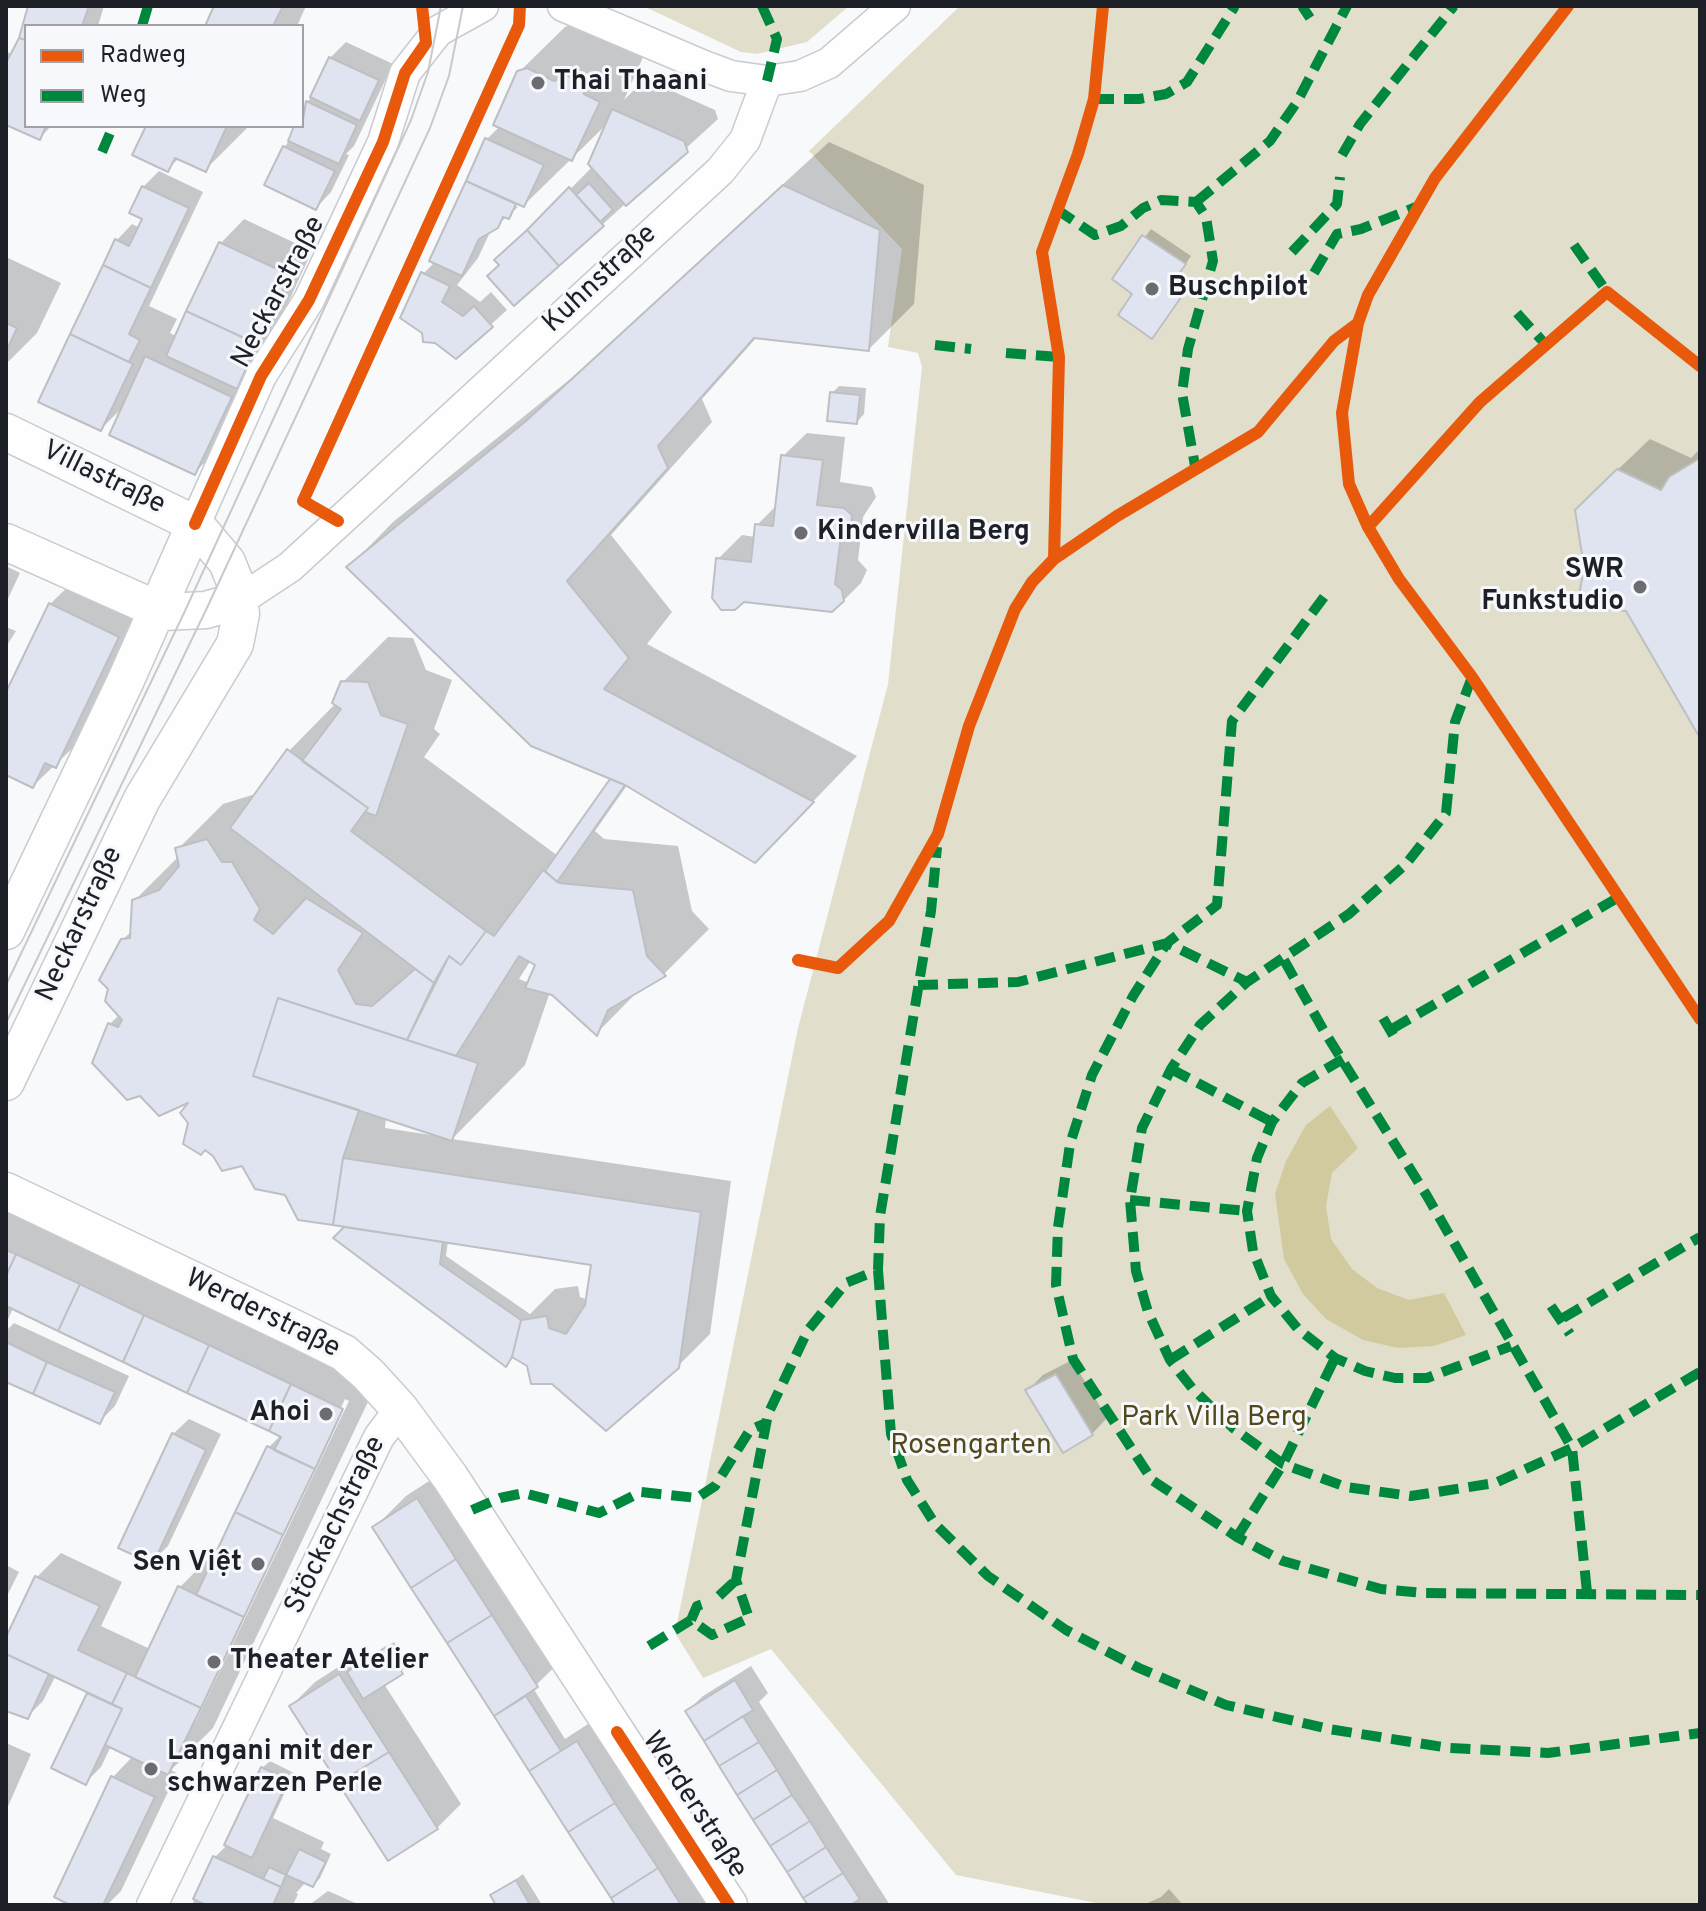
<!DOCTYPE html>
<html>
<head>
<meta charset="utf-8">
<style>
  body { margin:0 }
  #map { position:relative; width:1706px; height:1911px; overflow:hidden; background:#f8f9fb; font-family:Overpass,sans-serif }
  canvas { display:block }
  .frame { position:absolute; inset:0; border:8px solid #1e2027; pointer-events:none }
  .legend { position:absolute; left:24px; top:24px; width:280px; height:104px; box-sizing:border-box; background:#f7f8fc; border:2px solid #a0a2a7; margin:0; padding:10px 14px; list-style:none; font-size:24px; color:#1e2027 }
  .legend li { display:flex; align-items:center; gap:16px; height:40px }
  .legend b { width:40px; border:2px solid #a0a2a7 }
</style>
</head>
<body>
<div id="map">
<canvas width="1706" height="1911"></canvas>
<div class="frame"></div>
<ul class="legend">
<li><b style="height:10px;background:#e8590c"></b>Radweg</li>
<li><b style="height:10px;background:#00873e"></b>Weg</li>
</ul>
</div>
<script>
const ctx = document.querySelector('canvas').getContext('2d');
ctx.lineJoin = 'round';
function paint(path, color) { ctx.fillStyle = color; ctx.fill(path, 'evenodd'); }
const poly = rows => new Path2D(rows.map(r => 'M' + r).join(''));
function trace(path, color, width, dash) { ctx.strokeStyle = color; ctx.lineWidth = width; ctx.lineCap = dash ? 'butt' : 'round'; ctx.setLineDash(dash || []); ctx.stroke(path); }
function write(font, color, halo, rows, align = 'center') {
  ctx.font = font + ' Overpass,sans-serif'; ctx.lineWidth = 6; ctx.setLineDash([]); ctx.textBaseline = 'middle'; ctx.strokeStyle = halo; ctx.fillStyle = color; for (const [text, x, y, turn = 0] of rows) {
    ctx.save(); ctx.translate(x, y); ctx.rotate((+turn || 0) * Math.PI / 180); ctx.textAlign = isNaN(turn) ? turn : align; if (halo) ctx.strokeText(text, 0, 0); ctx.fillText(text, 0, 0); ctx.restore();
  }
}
const green = poly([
  [643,6,849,6,807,42,757,54,741,52],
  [960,6,1700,6,1700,1905,1106,1905,956,1875,771,1649,703,1678,675,1633,798,1028,888,684,922,367,918,353,888,347,902,249,809,151]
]);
const water = poly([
  [1330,1106,1358,1148,1332,1173,1326,1206,1331,1239,1352,1269,1377,1288,1409,1300,1444,1293,1466,1335,1434,1346,1398,1348,1363,1340,1326,1319,1303,1294,1284,1259,1275,1194,1286,1161,1306,1125]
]);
const shadow = poly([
  [31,6,104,6,98,26,26,26,26,126,51,126,40,138,6,122,6,52,13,54],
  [216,6,306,6,297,26,207,26],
  [573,24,643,57,624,100,645,79,715,110,718,119,602,225,541,219,593,166,608,123,524,205,471,181,471,186,518,207,491,230,478,258,457,285,480,302,491,292,507,310,456,356,423,274,435,262,432,260,487,139,500,126,519,72,565,27],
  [346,42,393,64,354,146,346,154,349,155,331,192,316,208,285,147,297,126,302,126,302,114,330,58],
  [148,126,249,126,205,170,179,158,168,169],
  [829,142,924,185,914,304,869,349,757,337,702,399,712,422,611,535,672,612,647,644,857,756,800,815,628,784,595,831,604,839,678,846,692,911,709,929,664,974,642,987,597,1033,550,992,525,1065,452,1139,731,1181,710,1334,678,1366,528,1364,514,1356,506,1364,336,1238,348,1226,244,1164,194,1098,110,1024,120,1014,122,940,133,930,134,901,179,856,178,849,223,804,252,795,254,798,289,751,336,703,343,682,388,637,413,638,426,670,452,680,434,729,440,734,424,757,558,856,614,778,349,567,393,522,574,376],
  [531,960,538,964,529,983,519,979],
  [386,1117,438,1134,438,1136,385,1128],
  [448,1241,594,1263,588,1300,580,1297,578,1286,555,1289,530,1314,446,1256],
  [159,171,203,192,149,306,177,319,170,333,177,337,221,243,244,219,312,251,281,318,273,326,219,449,195,472,123,407,101,429,40,401,117,240,132,224,140,228,145,218,143,187],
  [1151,229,1191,256,1177,277,1189,286,1152,336,1135,293,1114,279],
  [6,257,61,283,37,333,6,364],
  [839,386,866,388,864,414,857,422,832,393],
  [807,433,845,437,840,482,872,487,876,497,863,517,858,560,867,570,861,583,836,608,743,600,718,559,742,535,755,537,757,525,778,504,783,456],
  [1650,439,1691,458,1700,449,1700,734,1609,478],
  [6,566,20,573,6,603],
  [74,581,141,613,79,742,33,786,6,773,6,696,50,604],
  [6,627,16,631,6,647],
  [14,1188,386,1364,213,1728,171,1770,177,1773,121,1891,107,1905,75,1905,56,1896,113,1777,133,1756,111,1746,101,1767,86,1782,54,1767,91,1692,56,1675,43,1701,27,1717,11,1709,6,1715,6,1642,37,1577,61,1553,122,1582,101,1626,150,1649,180,1587,221,1546,268,1448,281,1435,13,1308,6,1324,6,1196],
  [345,1399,349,1401,196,1721,192,1721],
  [14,1323,129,1376,115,1406,99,1422,6,1379,6,1331],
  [1072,1360,1107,1418,1092,1434,1028,1390,1043,1375],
  [189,1419,221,1434,168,1546,153,1561,173,1434],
  [449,1468,568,1654,533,1688,565,1739,608,1711,733,1905,618,1905,375,1527,406,1496],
  [6,1565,19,1572,6,1598],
  [394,1642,408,1666,384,1684,461,1804,437,1828,291,1706,315,1682,363,1651,368,1658],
  [751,1666,768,1693,759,1702,890,1905,814,1905,687,1711,703,1696],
  [6,1743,31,1754,6,1811],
  [270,1761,294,1773,273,1818,324,1842,321,1849,331,1854,320,1878,313,1885,306,1882,296,1893,298,1894,293,1905,192,1905,215,1857,227,1845,262,1768],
  [523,1874,542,1905,498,1905,493,1896],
  [1169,1889,1183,1905,1143,1905,1161,1897],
  [328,1891,360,1905,309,1905]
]);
const building = poly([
  [28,6,89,6,82,26,26,26,26,40,19,38,28,6],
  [214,6,283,6,273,26,205,26,214,6],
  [19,38,26,40,26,126,46,126,40,140,6,125,6,63,19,38],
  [329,57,379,80,360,121,310,97,329,57],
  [527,68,554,81,566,75,582,82,584,94,600,102,572,161,493,125,517,71,527,68],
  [306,101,357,125,339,164,288,141,294,126,302,126,306,101],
  [612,109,684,141,688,152,626,206,588,164,612,109],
  [146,126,227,126,206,172,175,158,168,172,132,155,146,126],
  [485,138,544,165,524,207,466,181,485,138],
  [283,146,335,171,316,210,264,185,283,146],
  [466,181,516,204,509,219,503,217,498,228,479,239,462,276,429,261,466,181],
  [589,183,613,210,600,222,576,195,589,183],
  [783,185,880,230,869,351,754,338,658,446,668,468,567,581,629,658,604,689,814,802,755,863,625,785,531,746,346,567,526,421,783,185],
  [142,186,189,208,151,288,103,265,115,239,129,246,142,219,129,213,142,186],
  [569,187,604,226,559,266,527,230,569,187],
  [527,230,559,266,514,306,487,276,499,265,494,260,527,230],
  [1142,235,1186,264,1171,285,1184,293,1152,339,1118,315,1132,294,1112,279,1142,235],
  [219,242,290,275,257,344,186,311,219,242],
  [103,265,151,288,129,334,140,340,129,362,70,334,103,265],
  [421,272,450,286,442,302,463,316,474,306,493,327,456,359,435,343,423,342,422,333,400,318,421,272],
  [186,311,257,344,237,389,166,356,186,311],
  [6,323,17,328,6,352,6,323],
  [70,334,133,364,101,431,38,402,70,334],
  [145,356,232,397,195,475,109,435,145,356],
  [830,392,860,395,857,424,827,421,830,392],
  [781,455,823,460,817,505,844,508,852,515,851,531,841,536,835,584,842,590,844,601,832,612,744,602,735,610,721,610,712,598,716,558,751,562,755,524,773,526,781,455],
  [1700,458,1700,738,1626,611,1577,607,1584,567,1575,510,1617,469,1661,490,1669,477,1700,458],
  [49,603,119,637,56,768,45,763,33,788,6,775,6,692,49,603],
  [341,681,368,682,381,715,408,724,376,816,365,812,368,808,302,761,341,709,332,703,341,681],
  [287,749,368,808,351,831,486,931,461,965,449,956,434,983,230,828,287,749],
  [610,779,625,785,557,882,545,871,610,779],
  [207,839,222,862,232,862,260,909,254,920,273,934,306,898,363,933,338,970,356,1004,372,1006,415,969,434,983,407,1040,278,998,253,1076,359,1110,343,1158,333,1225,298,1220,285,1195,255,1189,242,1166,222,1171,213,1156,205,1150,201,1155,183,1144,188,1123,180,1113,188,1103,159,1116,140,1096,127,1100,92,1063,108,1023,118,1027,122,1020,105,1001,108,989,99,980,121,939,130,938,132,900,159,890,179,866,175,848,207,839],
  [543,870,559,883,633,890,647,956,666,976,608,1010,597,1036,552,995,525,988,535,965,519,956,456,1056,407,1040,449,956,461,965,486,931,494,936,543,870],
  [278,998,478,1063,452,1141,253,1076,278,998],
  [343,1158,701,1212,679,1368,606,1431,552,1384,531,1384,527,1366,512,1357,521,1320,547,1316,549,1328,566,1334,585,1305,591,1265,333,1225,343,1158],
  [344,1227,443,1242,440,1264,521,1320,512,1357,506,1367,333,1238,344,1227],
  [6,1250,16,1254,6,1276,6,1250],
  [16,1254,80,1284,58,1331,6,1306,6,1276,16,1254],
  [80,1284,144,1315,123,1362,58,1331,80,1284],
  [144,1315,209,1345,187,1393,123,1362,144,1315],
  [6,1342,47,1362,33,1394,6,1382,6,1342],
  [209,1345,291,1384,269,1431,187,1393,209,1345],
  [47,1362,115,1392,100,1424,33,1394,47,1362],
  [1056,1374,1093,1435,1063,1453,1025,1390,1056,1374],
  [291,1384,343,1409,315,1469,274,1450,281,1437,269,1431,291,1384],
  [172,1433,206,1450,153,1564,118,1548,172,1433],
  [267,1446,315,1469,283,1535,235,1512,267,1446],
  [417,1498,456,1559,411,1588,372,1527,417,1498],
  [235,1512,283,1535,244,1617,196,1595,235,1512],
  [456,1559,492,1615,447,1643,411,1588,456,1559],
  [35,1576,100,1606,78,1650,127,1673,112,1704,6,1654,6,1637,35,1576],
  [178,1586,244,1617,201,1708,135,1677,178,1586],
  [492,1615,538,1687,494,1716,447,1643,492,1615],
  [386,1647,403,1674,363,1699,347,1672,386,1647],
  [6,1654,49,1674,28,1719,6,1711,6,1654],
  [127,1673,201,1708,168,1775,105,1745,122,1709,112,1704,127,1673],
  [339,1674,389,1752,338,1783,289,1706,339,1674],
  [735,1680,753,1710,704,1741,685,1711,735,1680],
  [87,1693,122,1709,86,1785,51,1768,87,1693],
  [526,1696,561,1751,529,1771,494,1716,526,1696],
  [743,1716,759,1742,719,1766,704,1741,743,1716],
  [577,1741,615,1803,568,1832,529,1771,577,1741],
  [759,1742,777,1770,737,1795,719,1766,759,1742],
  [389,1752,438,1829,388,1861,338,1783,389,1752],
  [261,1767,288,1780,252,1858,224,1845,261,1767],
  [777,1770,792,1795,753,1820,737,1795,777,1770],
  [111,1776,155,1797,103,1905,70,1905,54,1897,111,1776],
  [792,1795,810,1821,770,1846,753,1820,792,1795],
  [615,1803,658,1868,611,1898,568,1832,615,1803],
  [810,1821,826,1847,787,1872,770,1846,810,1821],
  [826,1847,843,1873,803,1898,787,1872,826,1847],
  [299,1849,326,1862,313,1887,286,1875,299,1849],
  [213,1856,281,1887,273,1905,206,1905,193,1899,213,1856],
  [269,1867,286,1875,281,1887,263,1879,269,1867],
  [658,1868,681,1905,615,1905,611,1898,658,1868],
  [843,1873,860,1899,851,1905,808,1905,803,1898,843,1873],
  [516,1880,530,1905,496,1905,490,1895,516,1880]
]);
const minor = poly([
  [563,6,704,66,731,76,767,81,800,76,829,63,895,6],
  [195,524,261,376,309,300,383,142,405,73,438,31,483,6],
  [240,600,290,567,720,171,745,140,767,81],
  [152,1905,379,1437,400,1409]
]);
const tertiary = poly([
  [6,432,195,524,227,562,237,587,241,614,235,644,142,799,6,1082],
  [6,542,163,612,206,610,240,600],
  [6,931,125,682,195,524],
  [6,1191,298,1330,344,1353,368,1374,400,1409,450,1477,729,1905]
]);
const tram = poly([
  [6,985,184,613,411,120,428,72,441,6],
  [6,1023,206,610,430,128,449,76,463,6]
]);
const quiet = poly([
  [762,6,777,39,767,81],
  [1302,6,1310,18],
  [142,26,148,6],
  [1094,99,1139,99,1166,94,1187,82,1235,6],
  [102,152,113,126],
  [1342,155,1360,124,1454,6],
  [1196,202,1270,141,1297,102,1347,6],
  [1056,209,1095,235,1121,226,1143,208,1161,200,1196,202,1206,217,1213,261,1188,349,1182,393,1195,466],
  [1574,245,1607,292],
  [1292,252,1337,204,1340,177],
  [1314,273,1337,234,1361,229,1416,207],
  [1517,313,1546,345],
  [935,345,971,349],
  [1006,353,1059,357],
  [1324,597,1232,721,1217,905,1167,943,1133,996,1092,1075,1070,1144,1058,1227,1056,1285,1073,1359,1152,1480,1237,1537,1283,1561,1381,1589,1424,1593,1700,1595],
  [1472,677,1455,722,1446,813,1406,864,1349,914,1247,982,1200,1025,1171,1069,1142,1128,1130,1200,1136,1271,1148,1312,1170,1360,1192,1388,1233,1428,1283,1464,1346,1487,1411,1496,1495,1483,1572,1448,1700,1372],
  [1284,960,1324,1031,1427,1196,1572,1448,1587,1592],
  [918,985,1018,982,1167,943,1247,982],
  [1383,1018,1397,1042],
  [1392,1029,1619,897],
  [1343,1059,1302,1083,1272,1122,1257,1158,1247,1211,1253,1251,1271,1296,1298,1329,1335,1358,1365,1371,1395,1378,1427,1378,1511,1346],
  [1171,1069,1272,1122],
  [1130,1200,1247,1211],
  [878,1270,891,1434,907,1480,935,1524,988,1576,1066,1630,1139,1668,1226,1705,1329,1729,1449,1748,1548,1753,1700,1733],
  [1551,1306,1570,1334],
  [1563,1318,1700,1237],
  [1170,1360,1271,1296],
  [472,1510,500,1498,524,1493,599,1513,641,1492,697,1498,715,1486,750,1430,766,1423],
  [1237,1537,1283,1464,1335,1358],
  [719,1596,736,1580],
  [691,1620,697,1606,709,1602],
  [649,1646,691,1620,712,1635,749,1618,736,1580,768,1414,808,1330,846,1283,878,1270,880,1216,931,911,937,847]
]);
const cycleway = poly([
  [1568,6,1435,178,1368,295,1358,323,1342,413,1349,484,1368,527,1399,579,1472,677,1700,1019],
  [338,521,303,501,519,25,520,6],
  [195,524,261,376,309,300,383,142,405,73,426,43,422,6],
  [1368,527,1480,402,1607,292,1700,366],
  [1054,559,1059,357,1042,252,1078,154,1094,99,1103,6],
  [798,960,838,968,889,921,938,834,969,726,1015,609,1032,582,1054,559,1117,516,1258,432,1334,341,1358,323],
  [617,1732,729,1905]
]);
const markers = [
  [538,83,8,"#6a6c71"],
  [1152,289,8,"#6a6c71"],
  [801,533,8,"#6a6c71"],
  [1640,587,8,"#6a6c71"],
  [326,1414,8,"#6a6c71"],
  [258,1564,8,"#6a6c71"],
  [214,1662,8,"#6a6c71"],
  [151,1769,8,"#6a6c71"]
];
const poiNames = [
  ["Thai Thaani",554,83],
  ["Buschpilot",1168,289],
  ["Kindervilla Berg",817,533],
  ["SWR",1624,571,"right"],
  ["Funkstudio",1624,603,"right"],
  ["Ahoi",310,1414,"right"],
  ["Sen Việt",242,1564,"right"],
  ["Theater Atelier",230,1662],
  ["Langani mit der",167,1753],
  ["schwarzen Perle",167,1785]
];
const streetNames = [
  ["Kuhnstraße",601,280,-43],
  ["Neckarstraße",280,293,-62],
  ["Villastraße",103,479,26],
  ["Neckarstraße",81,925,-65],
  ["Werderstraße",262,1315,26],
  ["Stöckachstraße",337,1526,-64],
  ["Werderstraße",693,1806,57]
];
const parkNames = [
  ["Park Villa Berg",1214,1419],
  ["Rosengarten",971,1447]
];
paint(green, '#e1dfcb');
paint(water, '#d1ca9e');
paint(shadow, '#0003');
paint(building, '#e0e4f0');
trace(building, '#bdbfc3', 2);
trace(minor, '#cacbd0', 33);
trace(tertiary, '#cacbd0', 39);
trace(minor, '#fefefe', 30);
trace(tertiary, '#fefefe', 36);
trace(tram, '#c9c9cb', 2);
trace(quiet, '#00873e', 10, [20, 10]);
trace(cycleway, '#e8590c', 12);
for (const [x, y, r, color] of markers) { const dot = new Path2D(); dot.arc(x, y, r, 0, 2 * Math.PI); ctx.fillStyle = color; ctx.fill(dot); trace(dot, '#f7f8fc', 3); }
write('bold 28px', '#1e2027', '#f7f8fc', poiNames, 'left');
write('28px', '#1e2027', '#f7f8fc', streetNames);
write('28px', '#514918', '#f7f8fc', parkNames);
</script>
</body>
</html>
